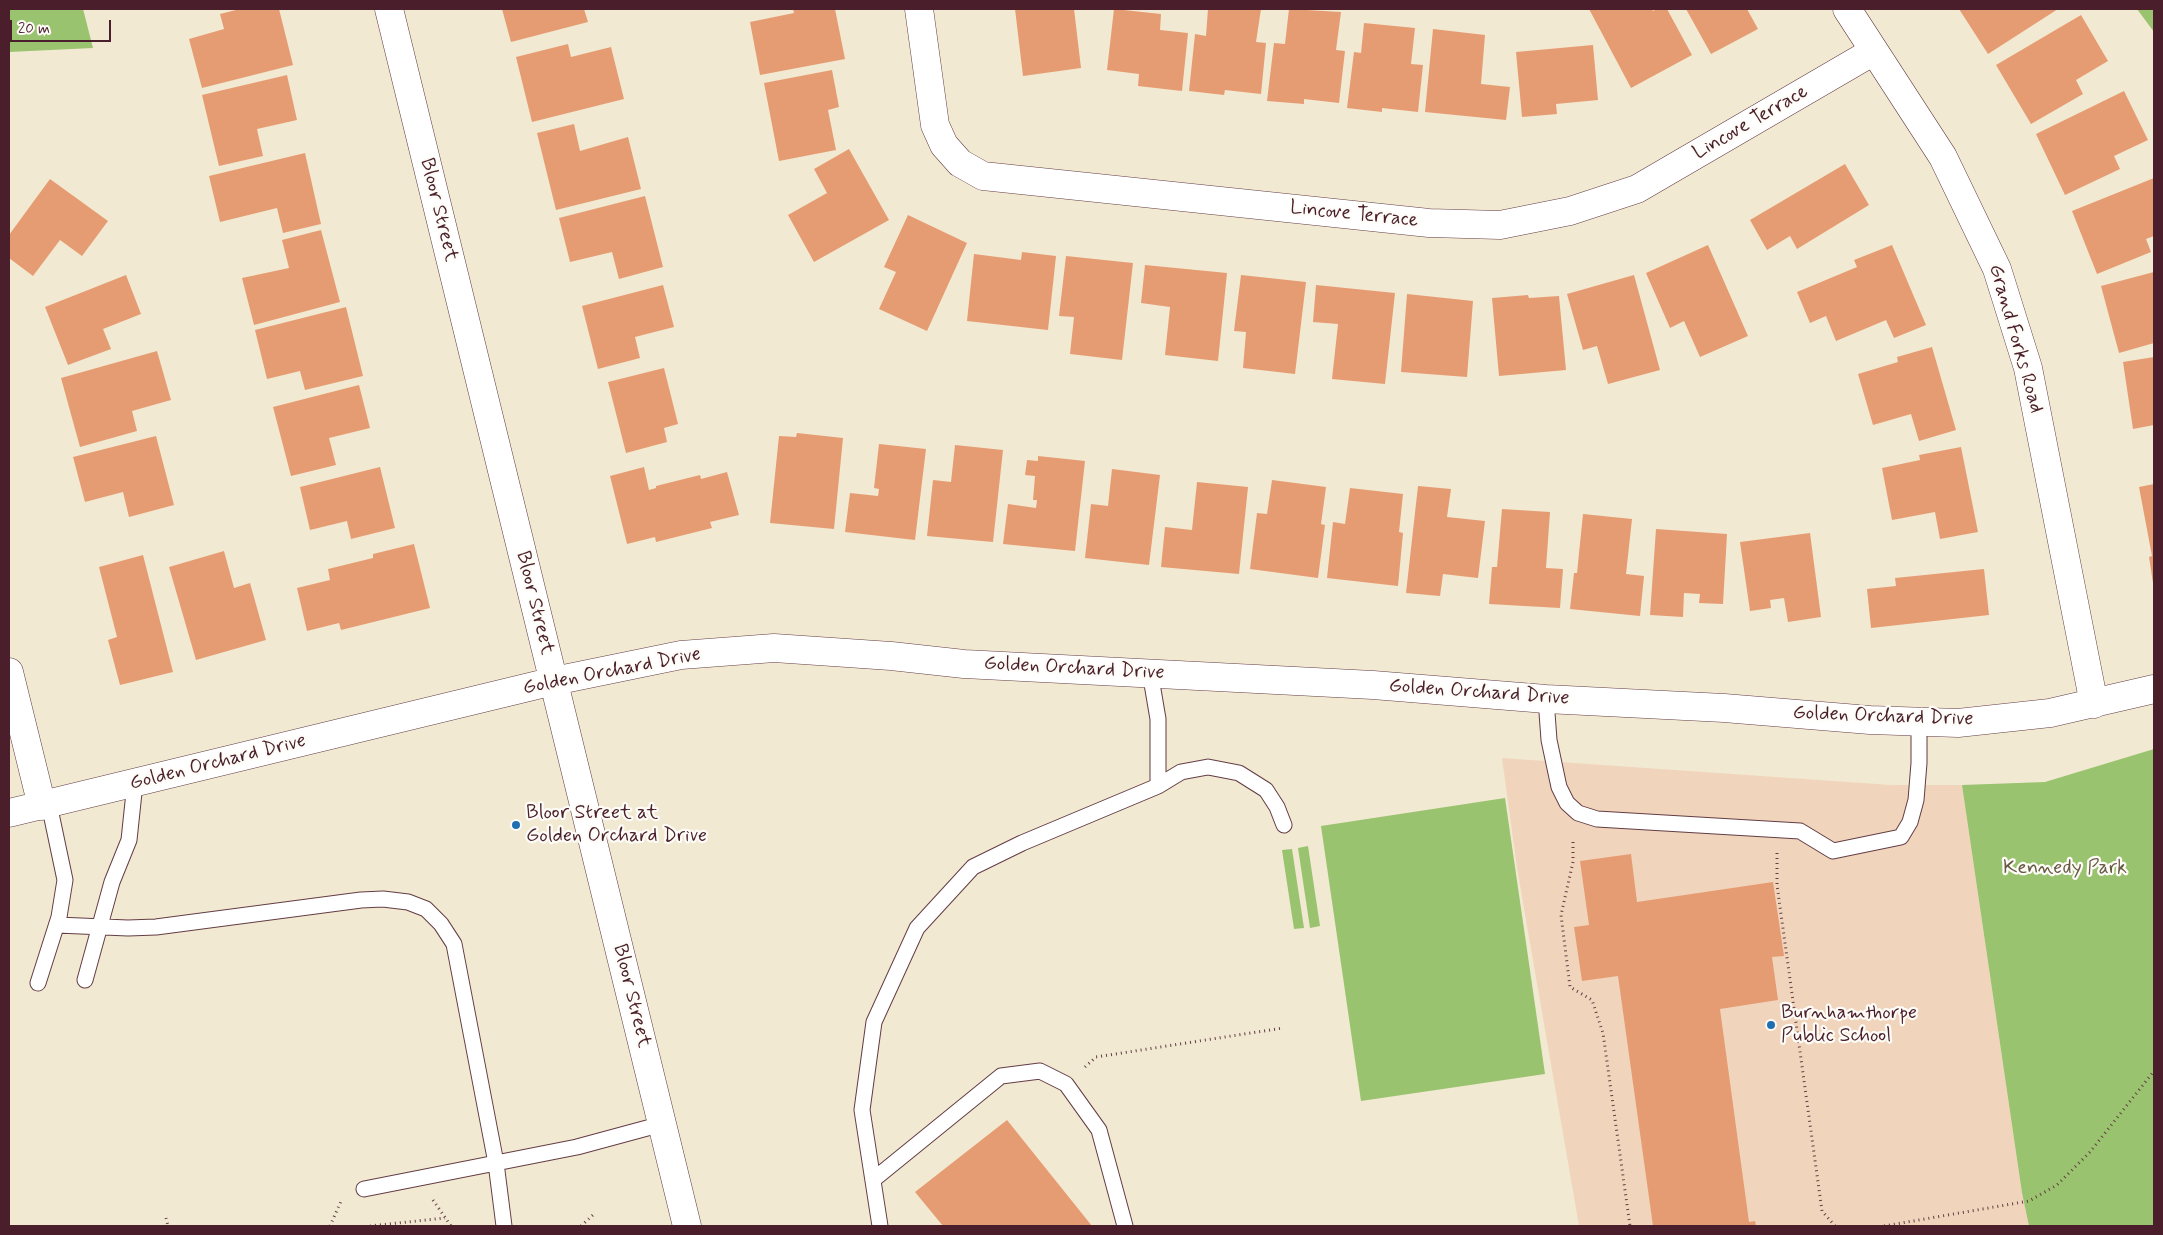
<!DOCTYPE html>
<html>
<head>
<meta charset="utf-8">
<style>
  body { margin:0 }
  #map { position:relative; width:2163px; height:1235px; overflow:hidden; background:#f2e9d2; font-family:Mynerve,sans-serif }
  canvas { display:block }
  .frame { position:absolute; inset:0; border:10px solid #4a1f2b; pointer-events:none }
  .scale { position:absolute; left:10px; top:20px; width:101px; height:22px; box-sizing:border-box; border:2px solid #4a1f2b; border-top:0; padding-left:6px; font-size:15px; line-height:18px; white-space:nowrap; color:#4a1f2b; -webkit-text-stroke:4px #fdfcf7; paint-order:stroke }
</style>
</head>
<body>
<div id="map">
<canvas width="2163" height="1235"></canvas>
<div class="frame"></div>
<div class="scale">20 m</div>
</div>
<script>
const ctx = document.querySelector('canvas').getContext('2d');
ctx.lineJoin = 'round';
function paint(path, color) { ctx.fillStyle = color; ctx.fill(path, 'evenodd'); }
const poly = rows => new Path2D(rows.map(r => 'M' + r).join(''));
function trace(path, color, width, dash) { ctx.strokeStyle = color; ctx.lineWidth = width; ctx.lineCap = dash ? 'butt' : 'round'; ctx.setLineDash(dash || []); ctx.stroke(path); }
function write(font, color, halo, rows, align = 'center') {
  ctx.font = font + ' Mynerve,sans-serif'; ctx.lineWidth = 4.5; ctx.setLineDash([]); ctx.textBaseline = 'middle'; ctx.strokeStyle = halo; ctx.fillStyle = color; for (const [text, x, y, turn = 0] of rows) {
    ctx.save(); ctx.translate(x, y); ctx.rotate((+turn || 0) * Math.PI / 180); ctx.textAlign = isNaN(turn) ? turn : align; if (halo) ctx.strokeText(text, 0, 0); ctx.fillText(text, 0, 0); ctx.restore();
  }
}
const built = poly([
  [1502,758,1891,785,1962,785,2022,1193,2029,1226,1579,1226,1517,868]
]);
const green = poly([
  [9,9,83,9,93,48,9,52],
  [2137,9,2154,9,2154,32],
  [2154,749,2154,1226,2029,1226,2022,1193,1962,785,2045,782],
  [1505,798,1545,1074,1361,1101,1321,826],
  [1308,846,1320,926,1310,928,1298,848],
  [1292,849,1304,928,1294,929,1282,850]
]);
const building = poly([
  [240,9,279,9,293,65,202,88,189,39,224,29,220,14],
  [502,9,584,9,588,22,511,42],
  [793,9,835,9,845,59,760,75,750,22,794,13],
  [1015,9,1074,9,1081,68,1023,76],
  [1114,9,1161,14,1160,30,1188,33,1182,91,1138,86,1139,74,1107,70],
  [1208,9,1261,9,1256,42,1266,43,1261,94,1225,90,1224,95,1189,91,1195,34,1206,36],
  [1289,9,1341,12,1336,50,1345,51,1339,103,1304,99,1304,104,1267,101,1274,43,1285,44],
  [1589,9,1652,9,1653,11,1657,9,1667,9,1692,55,1631,88],
  [1686,9,1747,9,1758,29,1711,54],
  [1959,9,2058,9,1988,54],
  [2081,15,2108,61,2076,80,2083,94,2031,124,1996,65],
  [1364,23,1415,28,1411,64,1423,65,1418,112,1382,108,1382,112,1347,108,1354,52,1361,53],
  [1433,29,1485,35,1481,84,1510,87,1506,120,1425,112],
  [568,44,571,57,611,47,624,99,532,122,516,57],
  [1593,45,1598,100,1556,104,1557,114,1522,117,1516,52],
  [832,70,839,107,828,110,836,150,779,161,764,83],
  [287,75,297,120,257,129,263,156,219,166,202,95],
  [2124,91,2148,140,2114,156,2120,169,2065,195,2036,134],
  [574,124,580,151,628,137,641,189,556,210,537,133],
  [849,149,889,220,814,262,788,215,827,193,814,169],
  [305,153,321,224,283,233,277,208,220,222,209,176],
  [1845,164,1869,205,1797,249,1790,236,1767,250,1750,220],
  [2154,178,2154,236,2146,239,2151,252,2097,274,2072,211],
  [50,179,108,221,82,256,60,240,33,276,9,258,9,235],
  [645,196,663,267,619,279,612,252,570,262,559,218],
  [908,215,967,243,927,331,879,309,896,272,884,267],
  [321,230,340,302,254,325,242,278,289,268,282,240],
  [1708,245,1748,336,1700,357,1684,321,1670,328,1646,273],
  [1892,245,1926,325,1894,338,1886,320,1836,341,1826,316,1810,323,1797,292,1857,267,1854,260],
  [1022,252,1056,256,1048,330,967,321,974,254,1021,260],
  [1066,256,1133,263,1122,360,1070,354,1074,317,1059,316],
  [1145,265,1227,273,1218,361,1165,355,1170,307,1141,303],
  [2154,272,2154,343,2119,353,2101,286],
  [126,275,141,314,103,329,111,349,68,365,45,307],
  [1241,275,1306,282,1295,374,1243,368,1246,332,1234,331],
  [1634,275,1660,370,1608,384,1597,346,1583,350,1567,294],
  [663,285,674,327,635,337,640,358,598,369,582,306],
  [1316,285,1395,293,1385,384,1332,379,1338,324,1313,322],
  [1407,294,1473,301,1467,377,1401,372],
  [1528,295,1529,298,1559,296,1566,370,1499,376,1492,298],
  [346,307,363,376,305,390,300,371,267,379,255,330],
  [1932,347,1956,430,1919,441,1911,414,1873,425,1858,374,1898,362,1897,357],
  [157,351,171,400,132,411,137,431,80,447,61,378],
  [2154,357,2154,425,2133,429,2123,362],
  [664,368,678,424,664,428,667,442,626,453,608,382],
  [359,385,370,428,329,438,336,465,291,476,273,407],
  [797,433,843,438,834,529,770,523,779,436,796,437],
  [156,436,174,505,129,517,123,492,85,502,73,457],
  [879,444,926,449,915,540,845,532,850,493,878,496,879,489,874,488],
  [955,445,1003,450,993,542,927,536,933,480,951,482],
  [1961,447,1978,532,1940,539,1935,512,1892,520,1882,468,1920,460,1919,455],
  [1038,456,1085,461,1075,551,1003,544,1008,504,1036,508,1037,500,1033,500,1035,476,1025,475,1027,460,1038,461],
  [380,467,395,528,351,539,347,521,310,530,300,487],
  [644,467,649,490,656,488,656,486,700,475,701,479,727,472,739,515,710,522,712,528,656,542,655,537,627,544,610,476],
  [1112,469,1160,475,1149,565,1085,558,1091,504,1108,506],
  [1272,480,1326,487,1321,524,1325,525,1318,578,1250,569,1257,513,1267,514],
  [1197,482,1248,487,1239,574,1161,567,1165,527,1192,530],
  [2154,484,2154,583,2153,583,2149,557,2152,556,2139,487],
  [1418,486,1451,489,1447,517,1485,521,1478,578,1443,574,1440,596,1406,593],
  [1350,488,1403,494,1399,532,1403,533,1398,586,1327,578,1333,522,1345,524],
  [1502,509,1550,512,1546,568,1563,569,1560,608,1489,604,1492,567,1497,567],
  [1583,514,1632,519,1626,574,1644,576,1640,616,1570,609,1574,573,1577,573],
  [1656,529,1727,534,1723,604,1699,603,1700,594,1684,593,1683,617,1650,615],
  [1810,533,1821,617,1788,622,1784,598,1770,600,1771,608,1750,611,1740,542],
  [414,544,430,608,341,630,339,623,307,631,297,588,330,580,328,569,373,558,373,554],
  [224,551,234,588,250,583,266,640,196,660,169,567],
  [143,555,173,672,120,685,108,640,117,637,99,567],
  [1984,569,1989,615,1871,628,1867,589,1896,586,1895,578],
  [1631,854,1637,902,1773,882,1784,956,1772,957,1778,1000,1720,1009,1749,1222,1755,1221,1756,1226,1653,1226,1618,976,1582,981,1574,927,1589,925,1580,861],
  [1007,1120,1092,1226,943,1226,915,1192]
]);
const path = poly([
  [1573,842,1573,862,1561,915,1570,987,1592,1000,1603,1033,1630,1226],
  [1777,853,1777,885,1822,1211,1835,1226],
  [1085,1067,1096,1057,1283,1028],
  [433,1200,451,1226],
  [166,1218,168,1226],
  [330,1226,342,1199],
  [370,1226,445,1218],
  [581,1226,594,1214],
  [1884,1226,2029,1201,2057,1185,2090,1152,2154,1071]
]);
const lane = poly([
  [1150,672,1158,719,1158,786],
  [1546,699,1549,740,1559,787,1567,803,1578,813,1597,819,1800,831,1833,851,1901,837,1910,822,1916,800,1919,763,1919,721],
  [57,925,128,928,156,927,361,900,383,899,408,902,426,909,441,924,454,944,496,1163,504,1226],
  [85,980,112,882,129,840,135,783],
  [38,983,59,917,65,880,49,804],
  [873,1180,1001,1076,1040,1071,1066,1084,1099,1130,1125,1226],
  [364,1189,577,1147,662,1124],
  [880,1226,862,1110,874,1022,917,928,973,867,1022,843,1158,786,1181,772,1208,767,1239,773,1266,790,1277,807,1284,825]
]);
const street = poly([
  [919,9,935,125,944,145,960,163,983,176,1429,223,1500,225,1570,211,1637,189,1874,51],
  [1847,9,1943,157,1997,269,2028,368,2094,704],
  [9,672,42,806]
]);
const secondary = poly([
  [389,9,687,1226],
  [9,813,554,681,681,655,774,648,891,656,964,664,1373,685,1546,699,1724,708,1870,720,1958,723,2050,713,2154,689]
]);
const markers = [
  [516,825,5,"#1f6fb2"],
  [1771,1025,5,"#1f6fb2"]
];
const streetNames = [
  ["Lincove Terrace",1751,123,-30],
  ["Bloor Street",438,210,76],
  ["Lincove Terrace",1354,215,6],
  ["Grand Forks Road",2015,339,74],
  ["Bloor Street",534,603,76],
  ["Golden Orchard Drive",1074,669,3],
  ["Golden Orchard Drive",612,672,-11],
  ["Golden Orchard Drive",1479,693,4],
  ["Golden Orchard Drive",1883,717,2],
  ["Golden Orchard Drive",218,763,-14],
  ["Bloor Street",631,996,76]
];
const poiNames = [
  ["Bloor Street at",526,814],
  ["Golden Orchard Drive",526,837],
  ["Burnhamthorpe",1781,1014],
  ["Public School",1781,1037]
];
const parkNames = [
  ["Kennedy Park",2065,869]
];
paint(built, '#f0d5bc');
paint(green, '#9ac36f');
paint(building, '#e69c72');
trace(lane, '#633d44', 17);
trace(street, '#633d44', 29);
trace(secondary, '#633d44', 29);
trace(path, '#633d44', 3, [1, 4]);
trace(lane, '#fff', 15);
trace(street, '#fff', 28);
trace(secondary, '#fff', 28);
for (const [x, y, r, color] of markers) { const dot = new Path2D(); dot.arc(x, y, r, 0, 2 * Math.PI); ctx.fillStyle = color; ctx.fill(dot); trace(dot, '#fdfcf7', 2); }
write('20px', '#4a1f2b', '#fdfcf7', streetNames);
write('20px', '#4a1f2b', '#fdfcf7', poiNames, 'left');
write('20px', '#665843', '#fdfcf7', parkNames);
</script>
</body>
</html>
